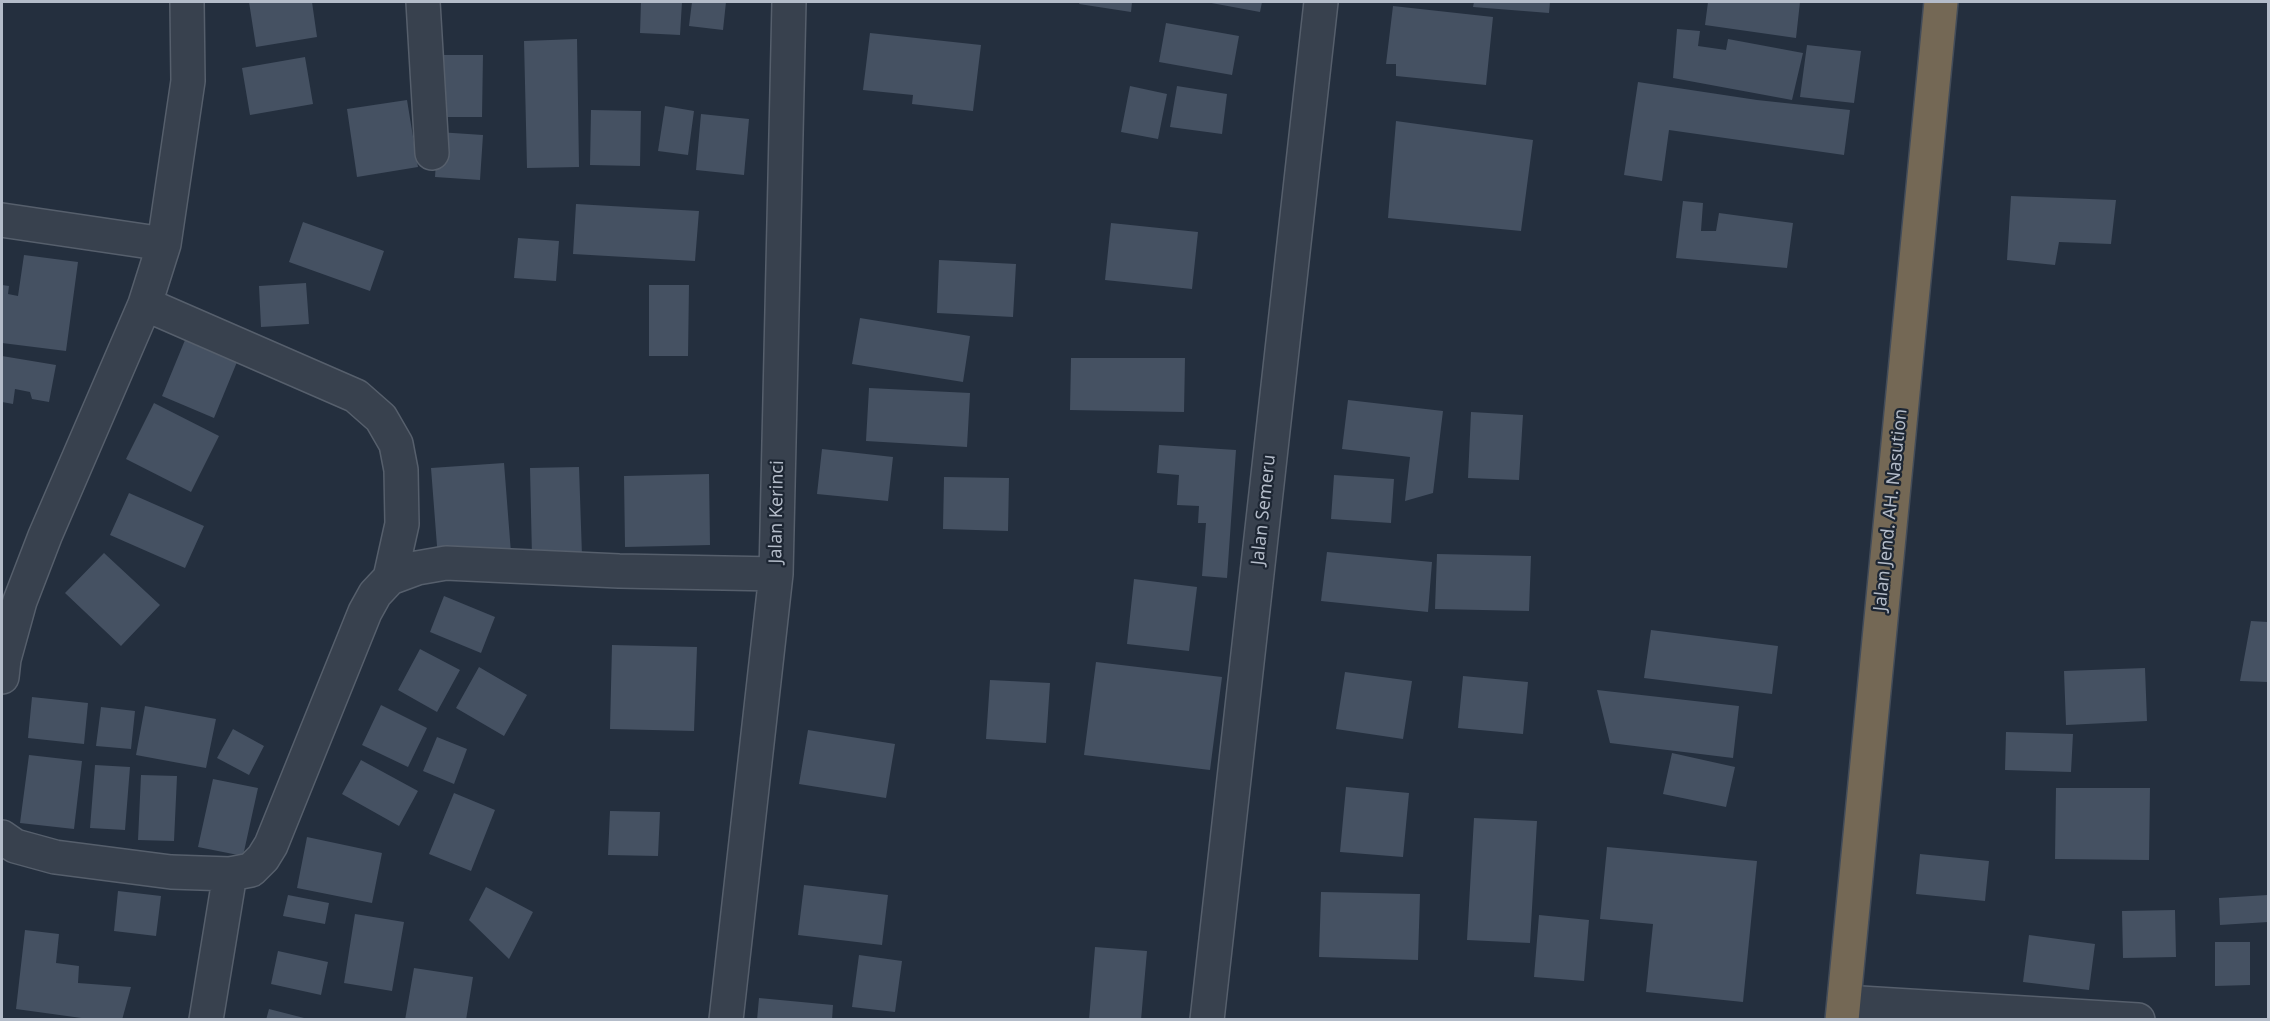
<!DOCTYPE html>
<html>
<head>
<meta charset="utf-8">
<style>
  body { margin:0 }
  #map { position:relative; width:2270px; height:1021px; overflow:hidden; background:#242f3e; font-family:"Noto Sans",sans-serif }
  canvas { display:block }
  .frame { position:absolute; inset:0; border:3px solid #b4bcc9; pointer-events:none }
</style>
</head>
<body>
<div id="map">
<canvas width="2270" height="1021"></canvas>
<div class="frame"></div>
</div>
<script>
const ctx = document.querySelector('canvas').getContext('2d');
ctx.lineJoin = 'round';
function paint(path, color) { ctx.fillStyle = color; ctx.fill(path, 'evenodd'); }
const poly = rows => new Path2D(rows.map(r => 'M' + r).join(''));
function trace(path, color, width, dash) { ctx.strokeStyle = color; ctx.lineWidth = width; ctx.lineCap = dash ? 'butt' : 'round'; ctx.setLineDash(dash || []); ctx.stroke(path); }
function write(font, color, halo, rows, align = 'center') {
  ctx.font = font + ' "Noto Sans",sans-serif'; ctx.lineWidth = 4.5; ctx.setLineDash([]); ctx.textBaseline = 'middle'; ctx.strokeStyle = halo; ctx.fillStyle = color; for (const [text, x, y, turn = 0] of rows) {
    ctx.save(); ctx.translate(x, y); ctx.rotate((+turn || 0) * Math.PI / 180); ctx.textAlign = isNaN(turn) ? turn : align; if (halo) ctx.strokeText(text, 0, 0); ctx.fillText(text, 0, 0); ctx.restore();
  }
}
const building = poly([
  [249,2,312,2,317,37,256,47],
  [641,2,682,2,680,35,640,33],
  [692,2,726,2,723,30,689,26],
  [1080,2,1132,2,1131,12,1079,4],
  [1206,2,1262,2,1260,12],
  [1474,2,1550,2,1549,13,1473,7],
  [1708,2,1800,2,1796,38,1705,25],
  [1393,6,1493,17,1486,85,1396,76,1396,64,1386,64],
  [1166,23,1239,36,1232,75,1159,62],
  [1677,29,1700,31,1698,46,1726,50,1728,39,1803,53,1792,100,1673,78],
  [870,33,981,45,973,111,912,104,913,95,863,90],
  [577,39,579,167,527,168,524,41],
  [1807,45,1861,51,1854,103,1800,97],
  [435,55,483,55,482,117,434,117],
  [305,57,313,104,250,115,242,68],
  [1638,82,1757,100,1850,110,1844,155,1669,130,1662,181,1624,175],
  [1130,86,1167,94,1158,139,1121,132],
  [1177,86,1227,94,1222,134,1170,127],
  [407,100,418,167,357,177,347,109],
  [665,106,694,111,688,155,658,151],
  [591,110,641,111,640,166,590,165],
  [701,114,749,119,744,175,696,170],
  [1396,121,1533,140,1521,231,1388,218],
  [438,132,483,135,480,180,435,177],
  [2011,196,2116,200,2111,244,2059,242,2055,265,2007,260],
  [1683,201,1703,203,1701,231,1716,231,1719,213,1793,223,1787,268,1676,258],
  [576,204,699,211,695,261,573,254],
  [303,222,384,251,370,291,289,262],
  [1111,223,1198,232,1192,289,1105,280],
  [518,238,559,241,556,281,514,278],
  [24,255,78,262,66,351,2,343,2,285,9,286,8,294,18,296],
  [939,260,1016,264,1013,317,937,313],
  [306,283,309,324,261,327,259,286],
  [649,285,689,285,688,356,649,356],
  [860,318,970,336,963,382,852,364],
  [185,340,237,362,214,418,162,396],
  [2,356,56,365,49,402,32,399,30,392,15,389,13,404,2,402],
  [1071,358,1185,358,1184,412,1070,410],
  [869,388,970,393,967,447,866,441],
  [1348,400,1443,411,1433,493,1405,501,1410,457,1342,449],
  [154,403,219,436,191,492,126,459],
  [1471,412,1523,415,1519,480,1468,478],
  [1159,445,1236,450,1227,578,1202,576,1206,523,1198,523,1199,506,1177,505,1179,475,1157,473],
  [822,449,893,457,888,501,817,494],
  [504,463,511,553,438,559,431,468],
  [579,467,582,556,532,557,530,468],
  [709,474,710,545,625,547,624,476],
  [1334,475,1394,479,1391,523,1331,519],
  [944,477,1009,478,1008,531,943,529],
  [129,493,204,526,185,568,110,535],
  [1327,552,1432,562,1428,612,1321,601],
  [104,553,160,605,121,646,65,593],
  [1437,554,1531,556,1529,611,1435,609],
  [1134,579,1197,587,1189,651,1127,644],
  [444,596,495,617,481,653,430,632],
  [2251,621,2268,622,2268,682,2240,681],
  [1651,630,1778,646,1772,694,1644,678],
  [612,645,697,647,694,731,610,729],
  [420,649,460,670,437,712,398,690],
  [1096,662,1222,677,1210,770,1084,755],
  [479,667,527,695,504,736,456,708],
  [2145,668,2147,721,2066,725,2064,671],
  [1345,672,1412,681,1403,739,1336,729],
  [1463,676,1528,682,1523,734,1458,728],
  [990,680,1050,683,1046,743,986,739],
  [1597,690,1739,706,1733,758,1610,743],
  [32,697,88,703,84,744,28,738],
  [381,705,427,728,408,767,362,745],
  [145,706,216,719,206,768,136,755],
  [101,707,135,711,131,749,96,746],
  [233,729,264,746,249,775,217,758],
  [808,730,895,744,886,798,799,784],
  [2006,732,2073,734,2071,772,2005,770],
  [437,737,467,749,454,784,423,771],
  [1672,753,1735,767,1726,807,1663,794],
  [29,755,82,761,74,829,20,823],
  [361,760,418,791,399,826,342,794],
  [95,765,130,767,125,830,90,828],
  [141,775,177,776,174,841,138,840],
  [213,779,258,788,243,856,198,847],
  [1346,787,1409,793,1403,857,1340,852],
  [2056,788,2150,788,2149,860,2055,859],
  [454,793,495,810,471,871,429,854],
  [610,811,660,812,658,856,608,855],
  [1474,818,1537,821,1530,943,1467,940],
  [307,837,382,853,372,903,297,888],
  [1607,847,1757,861,1743,1002,1646,992,1653,924,1600,919],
  [1920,854,1989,861,1985,901,1916,894],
  [804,885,888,895,882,945,798,935],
  [486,887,533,912,509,959,469,920],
  [118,891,161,896,156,936,114,931],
  [1321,892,1420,894,1418,960,1319,957],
  [288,895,329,903,325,924,283,916],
  [2268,895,2268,922,2220,925,2219,898],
  [2175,910,2176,957,2123,958,2122,911],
  [355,914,404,922,392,991,344,983],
  [1539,915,1589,920,1584,981,1534,977],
  [25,930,59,934,56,963,79,966,78,983,131,987,122,1020,96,1020,16,1009],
  [2029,935,2095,944,2089,990,2023,982],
  [2215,942,2250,942,2250,985,2215,986],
  [1095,947,1147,951,1141,1020,1089,1020],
  [278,951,328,962,321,995,271,984],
  [859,955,902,961,895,1012,852,1007],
  [414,968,473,977,466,1020,405,1020],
  [759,998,833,1005,832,1020,757,1020],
  [269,1009,308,1019,308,1020,266,1020]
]);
const street = poly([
  [423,2,432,153],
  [2,220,164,244],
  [145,304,356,396,381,418,396,444,401,470,402,524,390,578],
  [2,677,4,659,20,601,45,536,145,304,164,244,188,81,187,2],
  [2,837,15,846,55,857,171,872,230,874,206,1020],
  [230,874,251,870,263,858,271,845,365,612,375,594,390,578,417,568,446,563,619,571,776,574],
  [1844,1002,2138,1020],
  [726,1020,776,574,789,2],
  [1207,1020,1321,2]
]);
const highway = poly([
  [1842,1020,1941,2]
]);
const streetNames = [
  ["Jalan Semeru",1264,510,-84],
  ["Jalan Jend. AH. Nasution",1891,510,-84],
  ["Jalan Kerinci",777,512,-89]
];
paint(building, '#455162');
trace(street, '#565f6c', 36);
trace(highway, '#434c59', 36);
trace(street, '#38414e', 33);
trace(highway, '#746855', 33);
write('18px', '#b4bcc9', '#1d2633', streetNames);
</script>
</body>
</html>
